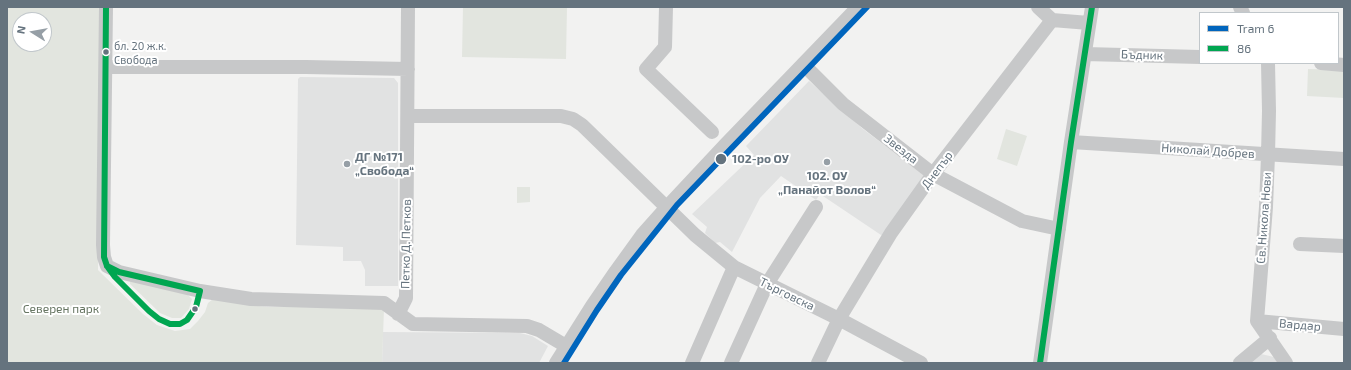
<!DOCTYPE html>
<html>
<head>
<meta charset="utf-8">
<style>
  body { margin:0 }
  #map { position:relative; width:1351px; height:370px; overflow:hidden; background:#f2f2f1; font-family:"Exo 2",sans-serif }
  canvas { display:block }
  .frame { position:absolute; inset:0; border:8px solid #65737e; pointer-events:none }
  .legend { position:absolute; left:1199px; top:12px; width:140px; height:52px; box-sizing:border-box; background:#fff; border:1px solid #c1c7cb; margin:0; padding:5px 7px; list-style:none; font-size:12px; color:#65737e }
  .legend li { display:flex; align-items:center; gap:8px; height:20px }
  .legend b { width:20px; border:1px solid #c1c7cb }
  .north { position:absolute; left:12px; top:12px; width:40px; height:40px; box-sizing:border-box; background:#fff; border:1px solid #c1c7cb; border-radius:50%; rotate:281deg; font-size:11px; font-weight:700; line-height:16px; text-align:center; color:#65737e }
  .north::after { content:''; display:block; margin:auto; width:14px; height:18px; background:#969fa6; clip-path:polygon(50% 0,100% 100%,50% 72%,0 100%) }
</style>
</head>
<body>
<div id="map">
<canvas width="1351" height="370"></canvas>
<div class="frame"></div>
<ul class="legend">
<li><b style="height:5px;background:#0065bd"></b>Tram 6</li>
<li><b style="height:5px;background:#00a651"></b>86</li>
</ul>
<div class="north">N</div>
</div>
<script>
const ctx = document.querySelector('canvas').getContext('2d');
ctx.lineJoin = 'round';
function paint(path, color) { ctx.fillStyle = color; ctx.fill(path, 'evenodd'); }
const poly = rows => new Path2D(rows.map(r => 'M' + r).join(''));
function trace(path, color, width, dash) { ctx.strokeStyle = color; ctx.lineWidth = width; ctx.lineCap = dash ? 'butt' : 'round'; ctx.setLineDash(dash || []); ctx.stroke(path); }
function write(font, color, halo, rows, align = 'center') {
  ctx.font = font + ' "Exo 2",sans-serif'; ctx.lineWidth = 4; ctx.setLineDash([]); ctx.textBaseline = 'middle'; ctx.strokeStyle = halo; ctx.fillStyle = color; for (const [text, x, y, turn = 0] of rows) {
    ctx.save(); ctx.translate(x, y); ctx.rotate((+turn || 0) * Math.PI / 180); ctx.textAlign = isNaN(turn) ? turn : align; if (halo) ctx.strokeText(text, 0, 0); ctx.fillText(text, 0, 0); ctx.restore();
  }
}
const built = poly([
  [300,77,394,78,398,83,398,286,365,286,365,270,361,261,343,261,343,247,296,245,298,79],
  [809,81,863,129,925,176,884,237,820,194,816,200,781,176,760,198,732,252,720,242,715,243,705,233,707,227,692,214,754,155,746,146],
  [383,332,520,333,532,336,548,346,539,363,382,363],
  [1261,354,1274,357,1278,363,1250,363]
]);
const green = poly([
  [7,7,100,7,98,270,143,314,157,325,175,331,190,329,198,321,205,312,208,303,213,299,248,305,269,307,329,307,384,309,382,363,7,363],
  [20,20,44,20,44,44,20,44],
  [463,7,567,7,566,59,462,57],
  [1308,69,1344,70,1344,98,1307,96],
  [1006,129,1027,136,1017,166,997,159],
  [517,187,530,187,530,202,517,203],
  [130,280,187,294,192,299,189,309,181,318,172,318,160,313,130,284]
]);
const minor = poly([
  [106,7,103,245,104,257,107,266,119,272,200,291,251,299,384,303,413,324,527,326,539,330,566,346],
  [666,7,665,47,646,69,712,132],
  [1038,7,1052,20],
  [1240,7,1243,13],
  [1085,54,1200,57],
  [1268,63,1269,111,1268,155,1266,207,1257,321,1286,363],
  [1321,63,1344,65],
  [803,64,843,104,933,174,1022,221,1059,229],
  [106,67,306,67,408,69],
  [408,116,561,116,573,119,582,125,695,235,734,267,839,319,921,363],
  [1071,142,1344,159],
  [1300,244,1344,246],
  [398,314,406,298,408,7],
  [1257,321,1344,329],
  [556,363,592,306,616,271,642,235,667,207,725,145,858,7],
  [692,363,734,267],
  [731,363,767,284,816,207],
  [818,363,839,319,891,233,933,174,1052,20,1089,23],
  [1040,363,1071,142,1092,7],
  [1240,363,1270,338]
]);
const bus1 = poly([
  [106,7,104,257,107,266],
  [107,266,119,272,200,291,196,307,187,320,180,324,170,324,159,319,149,311,115,277,107,266],
  [1040,363,1071,142,1092,7]
]);
const tram1 = poly([
  [564,363,597,310,621,275,677,205,867,7]
]);
const markers = [
  [106,52,3.5,"#65737e"],
  [721,159,6,"#65737e"],
  [827,162,4,"#969fa6"],
  [347,164,4,"#969fa6"],
  [195,309,3.5,"#65737e"]
];
const busNames = [
  ["бл. 20 ж.к.",114,46],
  ["Свобода",114,60]
];
const streetNames = [
  ["Бъдник",1142,55,2],
  ["Звезда",901,149,38],
  ["Николай Добрев",1208,151,4],
  ["Днепър",937,170,-53],
  ["Св. Никола Нови",1264,218,-86],
  ["Петко Д. Петков",406,244,-89],
  ["Търговска",787,294,26],
  ["Вардар",1300,325,5]
];
const poiNames = [
  ["ДГ №171",355,157],
  ["„Свобода“",355,171],
  ["102. ОУ",827,176,"center"],
  ["„Панайот Волов“",827,190,"center"]
];
const stopNames = [
  ["102-ро ОУ",732,159]
];
const parkNames = [
  ["Северен парк",61,309]
];
paint(built, '#e1e2e2');
paint(green, '#e2e5df');
trace(minor, '#c7c8c9', 14);
trace(bus1, '#00a651', 6);
trace(tram1, '#0065bd', 6);
for (const [x, y, r, color] of markers) { const dot = new Path2D(); dot.arc(x, y, r, 0, 2 * Math.PI); ctx.fillStyle = color; ctx.fill(dot); trace(dot, '#fff', 1.5); }
write('11px', '#65737e', '#fff', busNames, 'left');
write('12px', '#65737e', '#fff', streetNames);
write('bold 12px', '#65737e', '#fff', poiNames, 'left');
write('bold 12px', '#65737e', '#fff', stopNames, 'left');
write('12px', '#677663', '#fff', parkNames);
</script>
</body>
</html>
